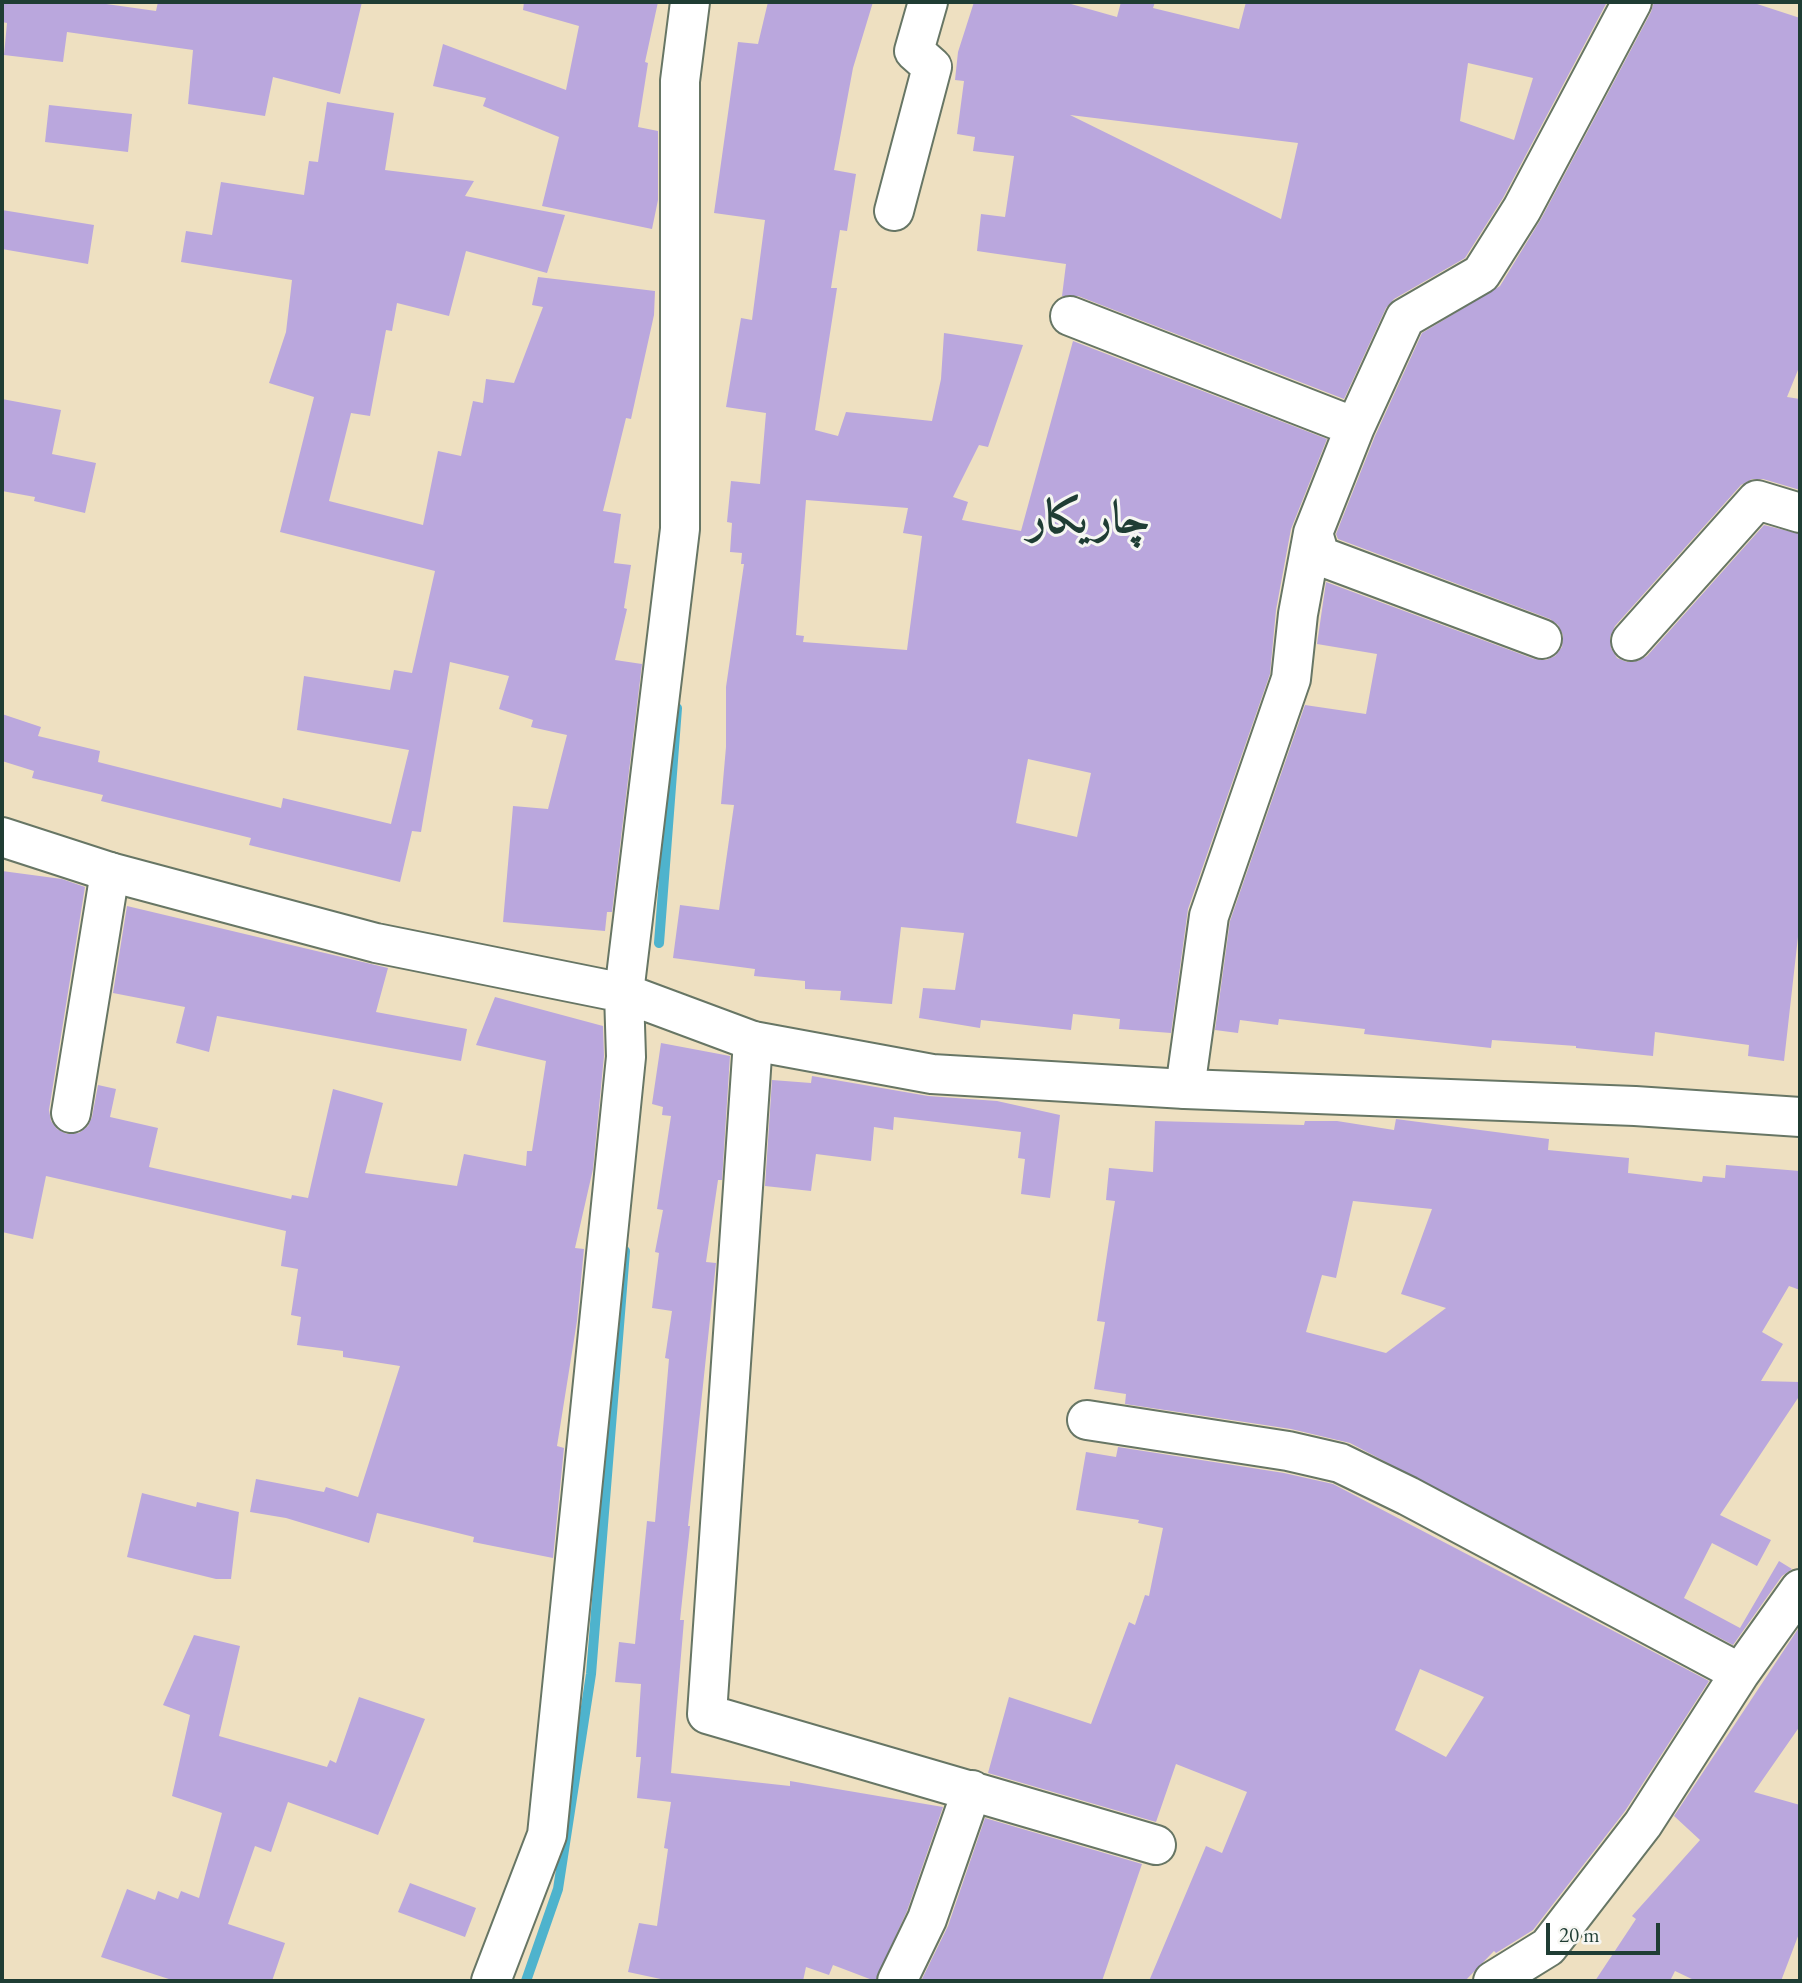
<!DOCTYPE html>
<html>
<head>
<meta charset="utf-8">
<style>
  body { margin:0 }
  #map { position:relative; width:1802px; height:1983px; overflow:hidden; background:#eee0c1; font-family:"EB Garamond",serif }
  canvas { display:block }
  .frame { position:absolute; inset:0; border:4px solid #1f3d34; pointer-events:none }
  .scale { position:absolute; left:1546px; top:1923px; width:114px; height:32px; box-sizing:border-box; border:4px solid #1f3d34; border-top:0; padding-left:9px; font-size:21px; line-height:24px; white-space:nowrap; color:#1f3d34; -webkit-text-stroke:5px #f6f6f2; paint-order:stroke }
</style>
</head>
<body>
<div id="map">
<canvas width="1802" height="1983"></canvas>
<div class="frame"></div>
<div class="scale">20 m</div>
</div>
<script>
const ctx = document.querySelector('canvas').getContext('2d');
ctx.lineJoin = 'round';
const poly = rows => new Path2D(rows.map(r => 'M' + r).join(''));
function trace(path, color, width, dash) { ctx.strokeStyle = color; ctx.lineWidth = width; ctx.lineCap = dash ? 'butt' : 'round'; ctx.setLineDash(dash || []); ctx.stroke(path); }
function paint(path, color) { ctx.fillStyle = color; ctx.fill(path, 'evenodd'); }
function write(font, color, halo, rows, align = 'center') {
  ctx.font = font + ' "EB Garamond",Amiri,serif'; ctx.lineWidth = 6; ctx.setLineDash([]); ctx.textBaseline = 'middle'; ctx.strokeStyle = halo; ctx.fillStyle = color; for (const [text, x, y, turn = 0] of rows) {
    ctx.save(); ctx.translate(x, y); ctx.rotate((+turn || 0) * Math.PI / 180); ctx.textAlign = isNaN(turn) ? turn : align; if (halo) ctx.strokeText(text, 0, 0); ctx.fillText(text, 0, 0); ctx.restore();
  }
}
const stream = poly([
  [659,943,677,708],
  [526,1981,558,1889,591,1674,625,1251]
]);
const building = poly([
  [2,2,92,2,156,11,158,2,362,2,340,94,273,77,265,116,188,104,193,50,67,32,63,62,4,55,7,23,2,22],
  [524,2,658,2,645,62,648,63,638,127,658,131,658,200,652,229,542,206,559,137,483,106,486,98,433,86,443,44,566,90,579,26,523,10],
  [768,2,873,2,853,68,834,170,856,174,847,231,840,230,831,288,837,288,815,430,838,436,846,412,932,421,941,379,944,333,1023,345,988,447,979,445,953,497,968,502,962,520,1021,531,1073,341,1327,439,1291,529,1276,610,1270,674,1188,909,1171,1033,1119,1029,1120,1019,1073,1014,1071,1030,981,1020,980,1028,919,1018,923,988,955,990,964,933,901,927,892,1004,840,1000,841,991,805,989,805,981,754,976,755,969,673,958,680,905,719,910,734,805,721,804,726,747,726,687,744,564,741,564,742,553,730,552,732,523,727,522,731,481,760,484,766,413,726,407,741,318,752,320,765,220,714,213,738,42,758,44],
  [806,500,908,508,903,533,922,536,907,650,803,642,804,636,796,635],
  [1028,759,1091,773,1077,837,1016,823],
  [974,2,1064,2,1117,17,1121,2,1155,2,1153,8,1239,29,1246,2,1607,2,1503,198,1465,258,1394,299,1386,308,1344,399,1078,296,1062,296,1066,264,977,251,981,214,1005,217,1014,156,973,151,975,137,957,134,964,81,955,80,958,52],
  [1468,63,1533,78,1514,140,1460,121],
  [1070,115,1298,143,1281,219],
  [1654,2,1751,2,1800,18,1800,365,1787,397,1800,399,1800,490,1763,479,1752,479,1741,485,1615,626,1610,637,1611,648,1617,658,1627,662,1638,661,1647,656,1764,525,1800,534,1800,919,1784,1061,1748,1056,1749,1045,1655,1032,1653,1056,1576,1048,1576,1046,1492,1040,1491,1048,1364,1034,1365,1029,1279,1019,1278,1025,1240,1020,1238,1033,1215,1030,1230,921,1305,705,1366,714,1377,654,1317,644,1326,582,1534,659,1546,660,1555,656,1562,647,1563,635,1558,625,1550,619,1338,539,1336,534,1375,436,1422,333,1500,286,1541,219,1651,12],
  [327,102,394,113,385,170,474,181,465,196,565,215,547,273,466,251,449,316,397,303,392,331,386,330,370,416,351,413,329,501,423,525,438,451,461,456,473,401,483,403,486,379,514,383,543,307,532,305,538,277,655,291,654,315,631,419,626,418,603,511,621,514,614,563,631,565,624,608,627,609,615,660,642,664,612,912,607,912,605,931,503,922,513,806,548,809,567,735,531,727,533,720,499,709,509,676,450,662,421,832,412,831,400,882,249,845,251,838,101,801,103,795,32,778,34,771,2,761,2,714,41,727,38,736,100,751,98,762,281,808,283,798,391,824,409,750,297,730,304,676,390,690,394,670,412,673,435,571,280,532,314,397,269,383,286,332,292,280,181,262,186,231,212,235,221,182,304,195,309,161,318,162],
  [49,105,132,114,128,152,45,142],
  [2,210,94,225,88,264,2,249],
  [2,399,61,410,52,454,96,463,85,513,34,501,35,497,2,491],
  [2,871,62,879,85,887,49,1110,51,1121,57,1129,67,1134,79,1133,88,1126,92,1117,98,1085,116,1089,110,1117,158,1128,149,1167,291,1199,292,1195,308,1198,333,1089,383,1103,365,1173,457,1186,464,1154,526,1166,527,1151,532,1151,546,1061,476,1045,495,997,603,1026,604,1056,593,1169,575,1248,584,1249,577,1321,557,1446,564,1448,553,1558,473,1542,474,1537,377,1513,369,1543,286,1518,250,1512,256,1479,324,1492,326,1487,358,1497,400,1366,343,1357,343,1351,297,1345,301,1317,291,1315,298,1269,281,1266,286,1231,46,1176,33,1239,2,1232],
  [127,906,388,968,376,1012,467,1029,461,1061,217,1016,209,1052,176,1043,185,1007,113,993],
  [661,1043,730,1056,722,1180,718,1180,706,1262,716,1263,688,1526,690,1526,680,1620,684,1620,671,1773,790,1786,790,1781,943,1807,907,1911,875,1981,833,1965,829,1975,806,1967,803,1981,670,1981,628,1972,639,1923,657,1926,668,1849,664,1848,671,1802,637,1798,641,1757,636,1757,641,1684,615,1682,619,1642,635,1644,647,1521,655,1522,669,1359,665,1358,672,1311,652,1308,659,1253,655,1252,663,1210,657,1209,671,1116,662,1115,663,1107,652,1104],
  [812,1076,928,1096,997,1101,1060,1115,1050,1198,1021,1194,1025,1159,1018,1158,1021,1132,894,1117,893,1130,874,1127,871,1161,816,1154,811,1191,765,1186,772,1080,811,1083],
  [1396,1119,1549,1139,1548,1150,1629,1158,1628,1173,1702,1182,1703,1176,1725,1178,1726,1165,1800,1171,1800,1290,1789,1286,1762,1332,1783,1344,1761,1381,1800,1382,1800,1395,1720,1515,1771,1540,1757,1566,1712,1543,1684,1598,1740,1628,1779,1561,1792,1569,1782,1576,1733,1645,1350,1443,1291,1429,1125,1404,1126,1394,1094,1389,1105,1322,1097,1321,1115,1201,1106,1200,1109,1168,1153,1172,1155,1121,1304,1125,1305,1121,1337,1121,1394,1130],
  [1353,1201,1432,1209,1401,1294,1446,1308,1386,1353,1306,1332,1322,1275,1336,1278],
  [1118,1447,1284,1473,1333,1484,1709,1681,1625,1811,1533,1930,1496,1953,1494,1951,1465,1981,1149,1981,1206,1846,1222,1853,1247,1792,1176,1764,1156,1822,988,1773,1009,1697,1091,1724,1129,1622,1135,1625,1145,1595,1149,1596,1163,1528,1138,1523,1139,1520,1076,1510,1086,1452,1116,1457],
  [1420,1669,1484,1697,1446,1757,1395,1730],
  [142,1493,196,1507,197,1502,239,1512,231,1579,216,1579,127,1557],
  [1800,1626,1800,1726,1754,1792,1800,1805,1800,1931,1781,1981,1696,1981,1675,1971,1670,1981,1595,1981,1636,1919,1632,1916,1700,1840,1674,1816],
  [194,1635,240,1646,219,1736,327,1767,330,1760,336,1763,359,1697,425,1719,378,1835,288,1802,271,1852,255,1846,228,1924,285,1943,272,1981,175,1981,101,1957,127,1889,155,1900,158,1891,178,1899,181,1891,199,1898,222,1813,172,1796,190,1715,163,1705],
  [985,1818,1142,1864,1102,1981,921,1981,948,1926],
  [410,1883,476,1908,465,1937,398,1912]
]);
const street = poly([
  [894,211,932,67,914,51,928,2],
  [1070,316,1355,427],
  [1313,533,1320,556,1542,639],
  [1631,641,1757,500,1800,513],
  [753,1041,707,1714,1156,1845],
  [1185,1089,1209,916,1291,679,1298,614,1313,533,1355,427,1405,318,1481,274,1522,209,1632,2],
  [71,1113,110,872],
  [1087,1420,1288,1451,1340,1463,1408,1496,1740,1673],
  [897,1981,927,1919,972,1790],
  [1493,1981,1548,1947,1643,1824,1740,1673,1800,1589]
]);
const secondary = poly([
  [2,837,110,872,376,943,624,993,753,1041,932,1074,1185,1089,1635,1106,1800,1117],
  [491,1981,547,1835,626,1057,624,993,680,529,680,81,690,2]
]);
const townNames = [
  ["چاریکار",1089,519]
];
trace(stream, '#4eb3cd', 10);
paint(building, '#baa7dd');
trace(street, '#677665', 42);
trace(secondary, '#677665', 42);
trace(street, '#fff', 38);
trace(secondary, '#fff', 38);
write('bold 46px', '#1f3d34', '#f6f6f2', townNames);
</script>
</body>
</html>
